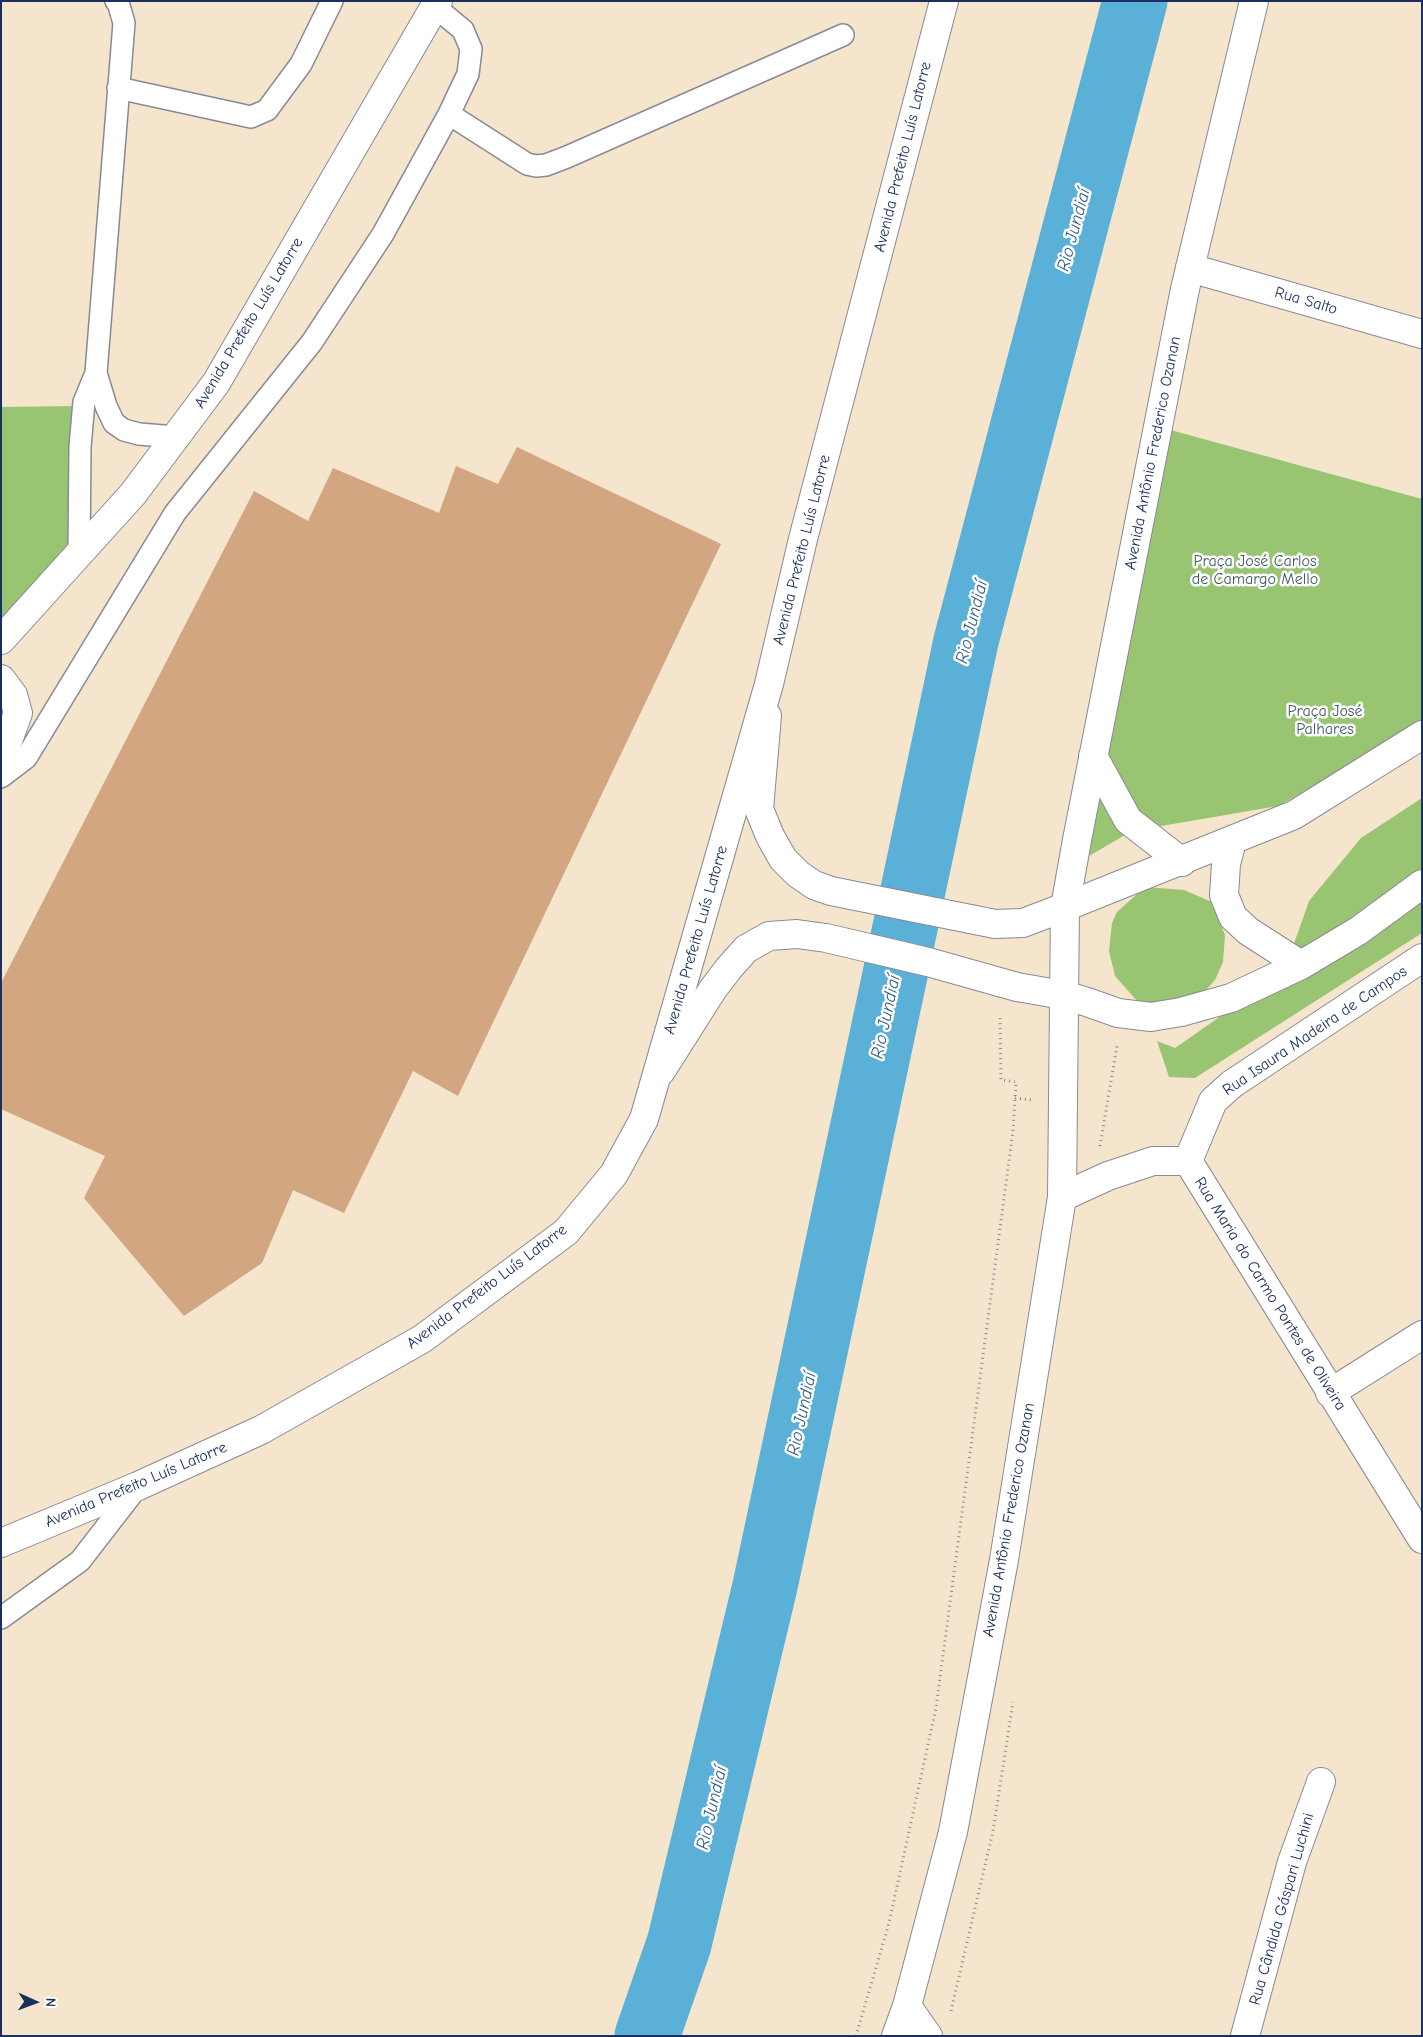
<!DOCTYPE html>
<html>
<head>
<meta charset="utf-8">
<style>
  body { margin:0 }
  #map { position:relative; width:1423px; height:2037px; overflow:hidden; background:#f4e5cc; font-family:"Comic Neue",sans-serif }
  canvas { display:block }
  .frame { position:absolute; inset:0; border:2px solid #1b2f5e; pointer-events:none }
  .north { position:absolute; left:10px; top:1977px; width:50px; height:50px; -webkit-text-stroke:4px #fff; paint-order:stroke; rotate:92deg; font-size:14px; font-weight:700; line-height:20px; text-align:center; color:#1b2f5e }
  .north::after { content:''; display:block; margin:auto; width:18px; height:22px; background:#1b2f5e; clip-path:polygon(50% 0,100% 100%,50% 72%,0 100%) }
</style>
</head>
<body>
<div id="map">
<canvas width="1423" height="2037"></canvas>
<div class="frame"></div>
<div class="north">N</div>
</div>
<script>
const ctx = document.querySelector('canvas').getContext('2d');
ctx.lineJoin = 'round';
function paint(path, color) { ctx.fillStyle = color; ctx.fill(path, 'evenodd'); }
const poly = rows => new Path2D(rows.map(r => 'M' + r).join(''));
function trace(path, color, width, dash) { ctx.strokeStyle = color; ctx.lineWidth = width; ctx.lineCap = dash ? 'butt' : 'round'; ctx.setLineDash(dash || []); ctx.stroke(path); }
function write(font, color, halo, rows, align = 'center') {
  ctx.font = font + ' "Comic Neue",sans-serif'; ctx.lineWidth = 5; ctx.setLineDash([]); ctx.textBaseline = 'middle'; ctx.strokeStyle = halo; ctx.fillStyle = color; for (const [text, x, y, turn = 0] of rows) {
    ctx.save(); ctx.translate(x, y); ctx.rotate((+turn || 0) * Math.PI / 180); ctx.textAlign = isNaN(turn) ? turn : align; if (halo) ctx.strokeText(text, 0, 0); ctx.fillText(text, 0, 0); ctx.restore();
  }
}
const green = poly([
  [80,406,88,556,1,625,1,407],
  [1167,429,1422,499,1422,721,1348,767,1278,806,1132,831,1089,856,1098,800],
  [1422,798,1422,933,1195,1078,1169,1077,1157,1041,1175,1048,1284,972,1309,901,1361,838],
  [1145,887,1184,890,1212,902,1225,935,1223,962,1215,980,1204,992,1176,1002,1157,1004,1138,1002,1115,976,1109,951,1112,923,1117,912]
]);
const river = poly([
  [647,2036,679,1944,765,1586,966,641,1135,1]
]);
const building = poly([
  [517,447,721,544,458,1096,413,1071,344,1213,293,1190,262,1263,184,1316,84,1198,105,1156,1,1109,1,983,254,491,308,521,333,468,439,513,456,466,498,484]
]);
const path = poly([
  [1015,1098,1032,1100],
  [1100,1146,1117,1046],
  [951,2011,993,1831,1013,1702],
  [856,2036,889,1923,936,1708,1013,1131,1016,1082,1001,1080,1000,1017]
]);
const lane = poly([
  [118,88,251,117,267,110,301,64,332,1],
  [449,114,527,164,536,166,546,165,567,157,843,35],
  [96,373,106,406,114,423,124,430,139,434,176,437],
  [79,556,80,447,84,402,96,373,124,23,118,2,116,1],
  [1,777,26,758,175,513,312,342,383,234,449,114,468,74,471,49,463,30,435,7],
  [1,1618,80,1561,138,1486]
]);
const street = poly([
  [1190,268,1422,334],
  [1188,1161,1422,1539],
  [1188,1161,1213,1101,1232,1084,1422,958],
  [1062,1197,1108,1176,1153,1161,1188,1161],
  [1330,1393,1422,1335],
  [907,2006,928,2036],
  [1245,2036,1292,1862,1321,1782]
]);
const secondary = poly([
  [767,716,759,809,770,836,783,859,798,874,814,885,831,891,995,924,1023,923,1065,907,1294,815,1422,735],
  [1232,841,1226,864,1224,895,1233,917,1248,931,1301,965],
  [661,1071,713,989,729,968,746,949,769,936,797,934,826,938,928,962,1017,987,1063,995,1087,1002,1118,1013,1151,1017,1181,1012,1231,998,1301,965,1358,931,1422,884]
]);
const primary = poly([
  [1,640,133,494,216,383,438,1],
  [1,679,13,695,18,713,1,760],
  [1093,756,1128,820,1182,862],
  [1,1543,138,1486,261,1430,422,1339,566,1232,614,1174,644,1119,769,684,803,539,944,1],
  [896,2036,907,2006,953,1832,1004,1560,1062,1197,1065,907,1077,840,1185,289,1254,1]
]);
const streetNames = [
  ["Avenida Prefeito Luís Latorre",903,157,-76],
  ["Rua Salto",1306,301,16],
  ["Avenida Prefeito Luís Latorre",249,323,-59],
  ["Avenida Antônio Frederico Ozanan",1153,453,-79],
  ["Avenida Prefeito Luís Latorre",802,550,-76],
  ["Avenida Prefeito Luís Latorre",696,940,-74],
  ["Rua Isaura Madeira de Campos",1315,1031,-34],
  ["Avenida Prefeito Luís Latorre",487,1287,-37],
  ["Rua Maria do Carmo Pontes de Oliveira",1270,1294,58],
  ["Avenida Prefeito Luís Latorre",136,1485,-23],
  ["Avenida Antônio Frederico Ozanan",1009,1520,-80],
  ["Rua Cândida Gáspari Luchini",1282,1909,-74]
];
const parkNames = [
  ["Praça José Carlos",1255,561],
  ["de Camargo Mello",1255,579],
  ["Praça José",1325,711],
  ["Palhares",1325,729]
];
const waterNames = [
  ["Rio Jundiaí",1074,230,-75],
  ["Rio Jundiaí",972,622,-76],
  ["Rio Jundiaí",886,1017,-78],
  ["Rio Jundiaí",802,1414,-78],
  ["Rio Jundiaí",712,1808,-77]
];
paint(green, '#99c471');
trace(river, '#5ab0d7', 65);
paint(building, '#d1a680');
trace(lane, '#888a95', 24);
trace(street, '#888a95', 30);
trace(secondary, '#888a95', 30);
trace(primary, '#888a95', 30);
trace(path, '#888a95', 3, [1, 4]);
trace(lane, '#fff', 21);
trace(street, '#fff', 28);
trace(secondary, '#fff', 28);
trace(primary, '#fff', 28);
write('16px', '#1b2f5e', '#fff', streetNames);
write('16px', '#415c64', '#fff', parkNames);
write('italic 18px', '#315c88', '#fff', waterNames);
</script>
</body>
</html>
